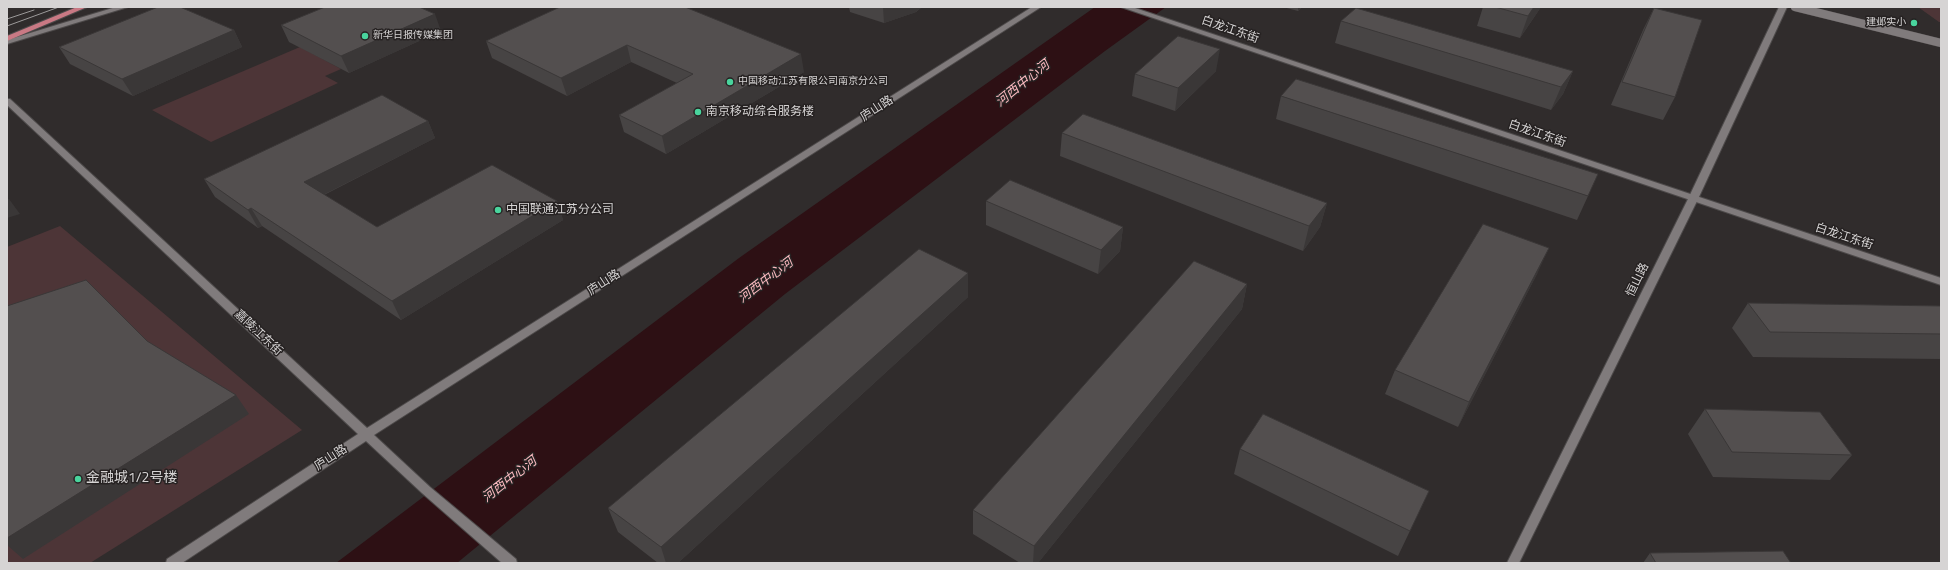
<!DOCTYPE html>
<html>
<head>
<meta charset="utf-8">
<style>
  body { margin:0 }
  #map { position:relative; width:1948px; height:570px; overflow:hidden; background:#302c2c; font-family:"Titillium Web",sans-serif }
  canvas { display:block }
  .frame { position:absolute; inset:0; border:8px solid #d6d4d4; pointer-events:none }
</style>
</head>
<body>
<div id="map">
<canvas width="1948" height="570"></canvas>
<div class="frame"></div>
</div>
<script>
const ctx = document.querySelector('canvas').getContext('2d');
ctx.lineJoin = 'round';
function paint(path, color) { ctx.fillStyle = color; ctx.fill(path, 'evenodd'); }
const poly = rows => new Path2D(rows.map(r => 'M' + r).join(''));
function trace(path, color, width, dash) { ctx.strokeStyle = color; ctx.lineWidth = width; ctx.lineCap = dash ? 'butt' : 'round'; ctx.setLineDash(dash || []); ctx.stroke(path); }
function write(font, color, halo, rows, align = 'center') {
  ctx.font = font + ' "Titillium Web","Noto Sans SC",sans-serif'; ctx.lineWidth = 3; ctx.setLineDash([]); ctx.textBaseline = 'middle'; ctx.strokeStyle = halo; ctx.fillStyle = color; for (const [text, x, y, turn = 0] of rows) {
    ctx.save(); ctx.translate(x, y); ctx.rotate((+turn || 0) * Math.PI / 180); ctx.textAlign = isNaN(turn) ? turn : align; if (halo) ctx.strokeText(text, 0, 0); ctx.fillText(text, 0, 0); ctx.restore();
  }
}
const green = poly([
  [1918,7,1941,7,1941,22,1939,22],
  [300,47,341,69,325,76,338,83,211,142,152,110],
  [60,226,302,430,90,563,7,563,7,247]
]);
const water = poly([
  [1095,7,1166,7,1105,51,785,294,457,563,336,563,739,258]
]);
const service = poly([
  [1795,7,1941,43]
]);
const minor = poly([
  [1121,7,1132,7,1941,278,1941,285,1121,7]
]);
const tertiary = poly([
  [116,7,128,7,7,44,7,40,116,7],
  [1779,7,1787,7,1698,199,1519,563,1507,563,1688,199,1779,7]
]);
const secondary = poly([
  [1032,7,1041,7,374,435,430,487,516,559,517,563,502,563,422,493,366,441,182,563,166,563,167,559,358,434,7,105,7,99,10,99,367,428,1032,7]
]);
const primary = poly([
  [77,7,87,7,7,41,7,36,77,7]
]);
const tram = poly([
  [7,19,34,10],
  [7,26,59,7]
]);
const wall = poly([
  [560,7,804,72,666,154,624,132,619,115,677,83,631,62,567,96,492,58,486,41],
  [849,7,922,7,916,12,884,23,850,12],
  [1283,7,1302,7,1298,11],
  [1483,7,1541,7,1520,38,1477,26],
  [1654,8,1675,97,1663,120,1611,105,1643,30],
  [1341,21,1573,71,1563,94,1551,110,1335,43],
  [281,25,441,31,349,73,289,42],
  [234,30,242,47,133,96,70,64,59,47],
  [1216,71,1175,111,1132,96,1135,74],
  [1281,96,1588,196,1577,220,1276,119],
  [428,121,435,138,324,195,377,227,557,201,563,220,401,320,262,226,258,228,215,197,204,179],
  [1062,133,1327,203,1320,227,1303,251,1060,156],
  [986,201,1123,227,1120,251,1098,274,986,225],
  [1538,272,1458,427,1385,394,1395,370],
  [968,273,968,297,678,563,658,563,618,532,608,508],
  [1247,284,1242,309,1038,563,1020,563,973,534,973,510],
  [1748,303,1941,306,1941,359,1753,357,1732,328],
  [1705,409,1852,455,1830,480,1713,477,1688,434],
  [1240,449,1429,491,1398,556,1234,474],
  [1650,553,1791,563,1643,563]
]);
const shadedWall = poly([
  [883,7,922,7,916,12,884,23],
  [1298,7,1302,7,1298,11],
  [1534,7,1541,7,1520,38,1528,16],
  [435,14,441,31,349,73,341,56],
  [234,30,242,47,133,96,122,79],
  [627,45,631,62,567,96,561,78],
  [1220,49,1216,71,1175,111,1178,88],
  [801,54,804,72,666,154,662,136],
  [1573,71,1563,94,1551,110,1561,87],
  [428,121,435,138,313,200,304,182],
  [9,199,20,214,7,218,7,200],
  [557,201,563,220,401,320,392,301],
  [1327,203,1320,227,1303,251,1309,226],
  [251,208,262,226,258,228,248,210],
  [1123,227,1120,251,1098,274,1101,250],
  [1549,248,1538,272,1458,427,1469,402],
  [968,273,968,297,678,563,666,563,661,547],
  [1247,284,1242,309,1038,563,1033,563,1034,546],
  [236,395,249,414,23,559,7,545,7,538]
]);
const building = poly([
  [158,7,180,7,234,30,122,79,59,47,158,7],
  [325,7,419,7,435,14,341,56,281,25,325,7],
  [560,7,685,7,801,54,662,136,619,115,693,74,627,45,561,78,486,41,560,7],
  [1495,7,1534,7,1528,16,1495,7],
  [1356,8,1573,71,1561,87,1341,21,1356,8],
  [1654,8,1702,20,1675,97,1622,82,1654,8],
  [1178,36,1220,49,1178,88,1135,74,1178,36],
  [1296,79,1598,174,1588,196,1281,96,1296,79],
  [382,95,428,121,304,182,377,227,492,165,557,201,392,301,251,208,248,210,204,179,382,95],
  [1083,114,1327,203,1309,226,1062,133,1083,114],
  [1010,180,1123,227,1101,250,986,201,1010,180],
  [1483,224,1549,248,1469,402,1395,370,1483,224],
  [919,249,968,273,661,547,608,508,919,249],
  [1194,261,1247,284,1034,546,973,510,1194,261],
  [86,280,147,341,236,395,7,538,7,306,86,280],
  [1748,303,1941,306,1941,334,1770,332,1748,303],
  [1705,409,1820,412,1852,455,1732,452,1705,409],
  [1263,414,1429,491,1410,531,1240,449,1263,414],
  [1783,551,1791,563,1656,563,1650,553,1783,551]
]);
const markers = [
  [1914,23,4,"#49d49d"],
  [365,36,4,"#49d49d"],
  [730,82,4,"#49d49d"],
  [698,112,4,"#49d49d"],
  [498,210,4,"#49d49d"],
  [78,479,4,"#49d49d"]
];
const farPoinames = [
  ["建邺实小",1906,23,"right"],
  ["新华日报传媒集团",373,36],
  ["中国移动江苏有限公司南京分公司",738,82]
];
const streetNames = [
  ["白龙江东街",1230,30,19],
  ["庐山路",877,109,-33],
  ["白龙江东街",1537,134,19],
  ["白龙江东街",1844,237,18],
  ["恒山路",1638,280,-64],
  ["庐山路",604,283,-33],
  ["嘉陵江东街",258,333,43],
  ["庐山路",331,458,-33]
];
const poiNames = [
  ["南京移动综合服务楼",706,112],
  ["中国联通江苏分公司",506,210]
];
const waterNames = [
  ["河西中心河",1023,84,-39],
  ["河西中心河",766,281,-37],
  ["河西中心河",510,480,-38]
];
const nearPoinames = [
  ["金融城1/2号楼",86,479]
];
paint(green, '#4d3537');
paint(water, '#2d1014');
trace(service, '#4d4a4a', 9);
trace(minor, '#4d4a4a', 2);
trace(tertiary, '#4d4a4a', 2);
trace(secondary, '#4d4a4a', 2);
trace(primary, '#4d4a4a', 2);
trace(service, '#807b7c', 8);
paint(minor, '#807b7c');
paint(tertiary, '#807b7c');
paint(secondary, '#807b7c');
paint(primary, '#c97984');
trace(tram, '#9c9a9a', 1);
paint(wall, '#474444');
paint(shadedWall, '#3a3737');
paint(building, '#534f4f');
trace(building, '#3a3737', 1);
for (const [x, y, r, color] of markers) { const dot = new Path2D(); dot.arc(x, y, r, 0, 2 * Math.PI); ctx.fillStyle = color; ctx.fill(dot); trace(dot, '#262222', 1.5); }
write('10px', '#d6d4d4', '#262222', farPoinames, 'left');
write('12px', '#d6d4d4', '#262222', streetNames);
write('12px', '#d6d4d4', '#262222', poiNames, 'left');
write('italic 13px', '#fcbac0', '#262222', waterNames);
write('14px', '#d6d4d4', '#262222', nearPoinames, 'left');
</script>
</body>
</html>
